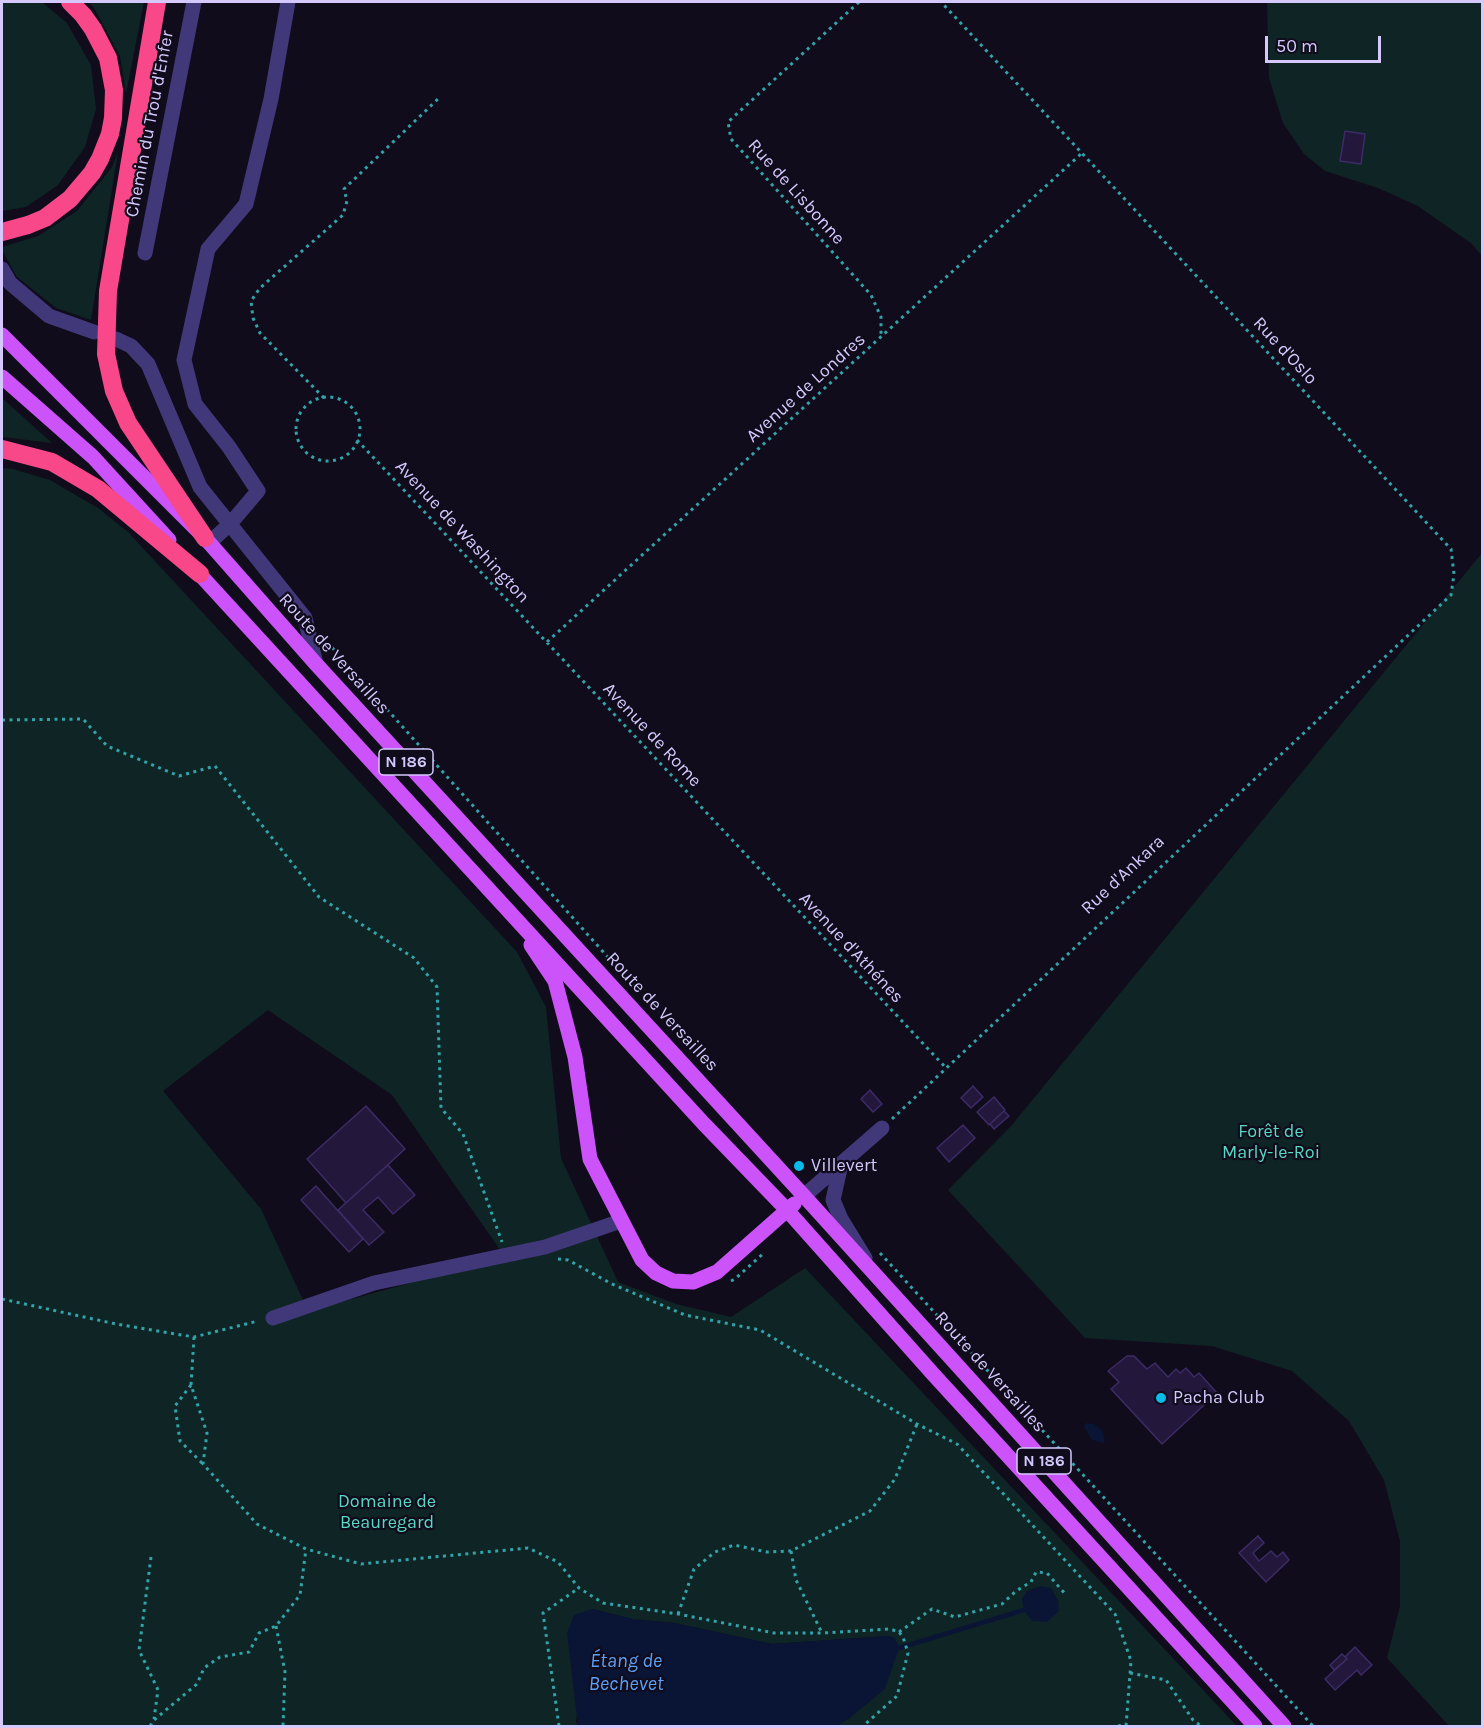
<!DOCTYPE html>
<html>
<head>
<meta charset="utf-8">
<style>
  body { margin:0 }
  #map { position:relative; width:1484px; height:1728px; overflow:hidden; background:#100c1b; font-family:Karla,sans-serif }
  canvas { display:block }
  .frame { position:absolute; inset:0; border:3px solid #d4c8fd; pointer-events:none }
  .scale { position:absolute; left:1265px; top:36px; width:116px; height:27px; box-sizing:border-box; border:3px solid #d4c8fd; border-top:0; padding-left:8px; font-size:18px; line-height:21px; white-space:nowrap; color:#d4c8fd; -webkit-text-stroke:4px #100c1b; paint-order:stroke }
</style>
</head>
<body>
<div id="map">
<canvas width="1484" height="1728"></canvas>
<div class="frame"></div>
<div class="scale">50 m</div>
</div>
<script>
const ctx = document.querySelector('canvas').getContext('2d');
ctx.lineJoin = 'round';
function paint(path, color) { ctx.fillStyle = color; ctx.fill(path, 'evenodd'); }
const poly = rows => new Path2D(rows.map(r => 'M' + r).join(''));
function trace(path, color, width, dash) { ctx.strokeStyle = color; ctx.lineWidth = width; ctx.lineCap = dash ? 'butt' : 'round'; ctx.setLineDash(dash || []); ctx.stroke(path); }
function write(font, color, halo, rows, align = 'center') {
  ctx.font = font + ' Karla,sans-serif'; ctx.lineWidth = 4.5; ctx.setLineDash([]); ctx.textBaseline = 'middle'; ctx.strokeStyle = halo; ctx.fillStyle = color; for (const [text, x, y, turn = 0] of rows) {
    ctx.save(); ctx.translate(x, y); ctx.rotate((+turn || 0) * Math.PI / 180); ctx.textAlign = isNaN(turn) ? turn : align; if (halo) ctx.strokeText(text, 0, 0); ctx.fillText(text, 0, 0); ctx.restore();
  }
}
const green = poly([
  [2,2,42,2,67,23,91,65,96,109,85,147,58,185,26,207,2,211],
  [88,2,144,2,126,94,120,56,93,6],
  [1267,2,1482,2,1482,256,1472,244,1418,206,1378,188,1325,171,1304,154,1283,123,1269,78],
  [118,152,91,320,56,308,17,277,2,250,2,247,38,236,77,211,112,167],
  [2,398,52,443,2,437],
  [2,468,13,469,50,480,98,508,128,532,517,952,546,1007,561,1158,618,1282,676,1304,731,1317,805,1268,1237,1726,836,1726,851,1717,895,1638,888,1636,772,1644,674,1623,632,1619,592,1609,576,1722,578,1726,2,1726],
  [268,1010,392,1095,505,1257,308,1311,261,1209,163,1091],
  [1482,553,1482,1726,1449,1726,1387,1658,1400,1606,1400,1541,1384,1480,1349,1421,1292,1371,1212,1346,1085,1338,948,1190,1011,1126]
]);
const water = poly([
  [1086,1423,1094,1424,1102,1430,1105,1440,1104,1443,1098,1442,1091,1439,1084,1427],
  [1041,1586,1051,1588,1058,1600,1059,1611,1047,1622,1032,1621,1024,1610,1022,1599,1027,1591],
  [592,1609,632,1619,674,1623,772,1644,888,1636,895,1638,899,1648,885,1689,851,1717,836,1726,578,1726,567,1633,574,1615]
]);
const stream = poly([
  [899,1648,1024,1610]
]);
const building = poly([
  [1345,131,1365,134,1361,164,1340,161,1345,131],
  [973,1086,983,1097,971,1108,961,1098,973,1086],
  [870,1090,882,1104,873,1112,861,1099,870,1090],
  [994,1097,1005,1110,989,1125,977,1112,994,1097],
  [366,1106,405,1149,346,1203,307,1159,366,1106],
  [1004,1111,1009,1116,994,1129,990,1124,1004,1111],
  [963,1125,975,1138,949,1162,937,1148,963,1125],
  [388,1165,415,1195,393,1214,378,1197,363,1210,384,1232,369,1245,338,1210,388,1165],
  [316,1186,363,1239,349,1252,301,1200,316,1186],
  [1127,1356,1134,1356,1147,1369,1155,1363,1168,1377,1176,1369,1180,1373,1186,1368,1194,1377,1199,1373,1217,1393,1162,1444,1111,1389,1119,1382,1108,1371,1127,1356],
  [1258,1536,1264,1543,1253,1553,1259,1561,1271,1551,1277,1557,1283,1552,1289,1560,1266,1582,1239,1553,1258,1536],
  [1355,1647,1372,1665,1361,1675,1357,1670,1335,1690,1325,1679,1347,1659,1345,1657,1355,1647],
  [1342,1654,1347,1659,1334,1670,1330,1665,1342,1654]
]);
const path = poly([
  [859,2,728,122,731,139,871,295,881,317,881,337],
  '296 429a32 32 0 1 1 64 0a32 32 0 1 1-64 0Z',
  [324,398,260,333,253,318,251,301,260,288,343,215,347,201,344,189,440,97],
  [357,440,946,1068],
  [327,642,622,973],
  [547,642,1082,153],
  [2,720,83,719,107,746,179,776,215,766,319,897,414,958,437,987,441,1108,463,1134,502,1242],
  [892,1119,1451,595,1454,574,1451,549,941,2],
  [880,1253,1313,1726],
  [558,1259,568,1260,612,1284,685,1315,760,1330,917,1424,957,1444,1115,1614,1131,1661,1126,1726],
  [731,1281,735,1279,765,1252],
  [2,1299,116,1324,194,1337,258,1321],
  [194,1337,191,1385,207,1433,203,1464,257,1524,306,1549,361,1564,528,1548,558,1562,579,1588,603,1603,678,1614,774,1633,822,1633,890,1629,899,1632,903,1637,908,1653,897,1696,863,1726],
  [191,1385,175,1406,180,1441,203,1464],
  [791,1551,796,1580,822,1633],
  [151,1557,139,1650,158,1690,154,1719],
  [678,1614,694,1569,715,1552,734,1545,767,1552,791,1551,870,1511,895,1479,917,1424],
  [276,1626,285,1672,283,1726],
  [899,1632,932,1609,955,1617,1002,1604,1016,1591,1031,1582,1036,1572,1047,1573,1066,1595],
  [1130,1673,1166,1680,1193,1720,1201,1726],
  [150,1726,154,1720,197,1684,204,1668,220,1657,249,1652,259,1633,276,1626,300,1595,306,1549],
  [559,1726,543,1613,579,1588],
  [1118,1726,1126,1724]
]);
const minor = poly([
  [145,253,194,2],
  [2,269,10,283,49,316,94,332],
  [116,339,131,346,148,364,200,487,305,618,316,664],
  [209,543,230,524,258,491,229,447,195,404,184,360,208,249,246,204,271,99,288,2],
  [841,1164,833,1200,841,1219,865,1258],
  [804,1196,882,1128],
  [273,1318,374,1283,545,1247,621,1221]
]);
const major = poly([
  [2,335,205,538,316,664,804,1196,1284,1726],
  [2,377,93,457,169,540],
  [193,567,704,1124,787,1210,933,1374,1255,1726],
  [531,945,555,981,575,1057,590,1159,642,1260,656,1273,673,1281,693,1282,717,1272,794,1204]
]);
const highway = poly([
  [157,2,108,291,106,354,114,391,128,423,205,538],
  [2,232,28,225,45,218,70,199,92,173,100,159,110,134,113,118,114,90,108,58,93,29,83,15,70,2],
  [2,449,52,462,98,489,200,574]
]);
const markers = [
  [799,1166,6,"#08bbe9"],
  [1161,1398,6,"#08bbe9"]
];
const shields = [
  [406,762,54],
  [1044,1461,54]
];
const shieldNames = [
  ["N 186",406,762],
  ["N 186",1044,1461]
];
const streetNames = [
  ["Chemin du Trou d'Enfer",150,124,-79],
  ["Rue de Lisbonne",796,192,48],
  ["Rue d'Oslo",1285,351,47],
  ["Avenue de Londres",806,388,-42],
  ["Avenue de Washington",462,532,47],
  ["Route de Versailles",334,654,48],
  ["Avenue de Rome",652,735,47],
  ["Rue d'Ankara",1123,875,-43],
  ["Avenue d'Athénes",851,948,47],
  ["Route de Versailles",662,1012,47],
  ["Route de Versailles",990,1372,48]
];
const parkNames = [
  ["Forêt de",1271,1132],
  ["Marly-le-Roi",1271,1153],
  ["Domaine de",387,1502],
  ["Beauregard",387,1523]
];
const poiNames = [
  ["Villevert",811,1166],
  ["Pacha Club",1173,1398]
];
const waterNames = [
  ["Étang de",626,1661],
  ["Bechevet",626,1684]
];
paint(green, '#0f2425');
paint(water, '#0a1536');
trace(stream, '#0a1536', 4.5);
paint(building, '#23183c');
trace(building, '#3d2b67', 1.5);
trace(path, '#31a3a9', 3, [3, 4.5]);
trace(minor, '#413879', 15);
trace(major, '#cc53f9', 15);
trace(highway, '#f8488a', 18);
for (const [x, y, r, color] of markers) { const dot = new Path2D(); dot.arc(x, y, r, 0, 2 * Math.PI); ctx.fillStyle = color; ctx.fill(dot); trace(dot, '#100c1b', 2); }
for (const [x, y, w] of shields) { const box = new Path2D(); box.roundRect(x - w / 2, y - 13, w, 26, 4.5); ctx.fillStyle = '#100c1b'; ctx.fill(box); trace(box, '#d4c8fd', 1.5); }
write('bold 16px', '#d4c8fd', null, shieldNames);
write('18px', '#d4c8fd', '#100c1b', streetNames);
write('18px', '#58d9c6', '#100c1b', parkNames);
write('18px', '#d4c8fd', '#100c1b', poiNames, 'left');
write('italic 20px', '#5a9ff9', '#100c1b', waterNames);
</script>
</body>
</html>
